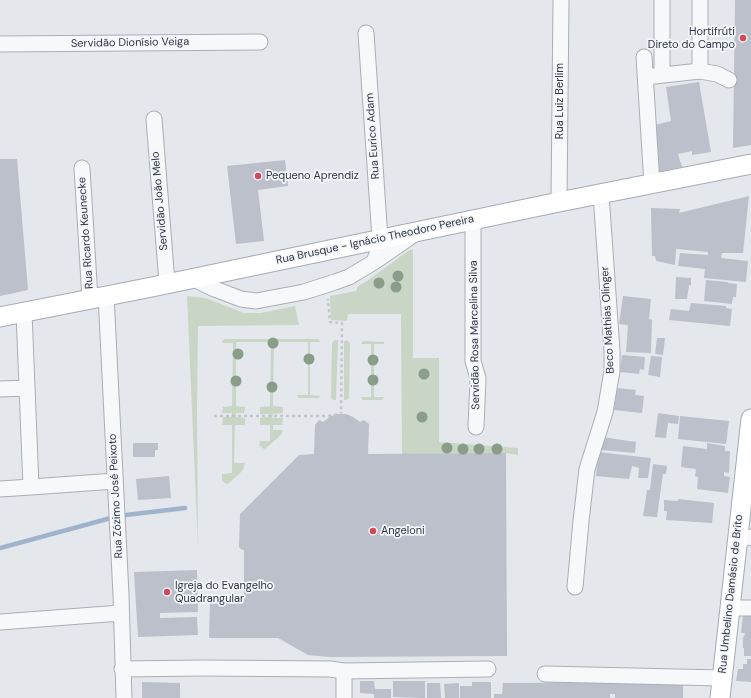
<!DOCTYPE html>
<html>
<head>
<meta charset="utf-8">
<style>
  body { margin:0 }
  canvas { display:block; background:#e4e7ec }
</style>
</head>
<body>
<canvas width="751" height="698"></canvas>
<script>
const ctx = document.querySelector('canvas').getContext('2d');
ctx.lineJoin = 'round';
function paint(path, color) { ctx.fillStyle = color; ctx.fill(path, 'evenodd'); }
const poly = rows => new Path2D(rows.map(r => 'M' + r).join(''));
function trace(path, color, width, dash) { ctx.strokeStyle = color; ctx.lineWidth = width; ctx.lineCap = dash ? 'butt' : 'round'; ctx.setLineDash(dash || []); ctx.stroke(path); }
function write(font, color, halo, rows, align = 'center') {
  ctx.font = font + ' "DM Sans",sans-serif'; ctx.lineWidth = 3.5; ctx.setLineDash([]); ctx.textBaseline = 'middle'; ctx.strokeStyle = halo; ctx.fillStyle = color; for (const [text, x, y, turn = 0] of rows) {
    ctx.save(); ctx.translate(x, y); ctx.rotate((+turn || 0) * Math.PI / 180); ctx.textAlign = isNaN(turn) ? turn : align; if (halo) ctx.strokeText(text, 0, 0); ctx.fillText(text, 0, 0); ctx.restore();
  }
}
const green = poly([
  [413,249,413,358,439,358,439,442,518,448,518,455,506,453,402,454,401,314,348,314,347,321,331,320,330,296,356,291,358,286,367,281,408,251],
  [187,296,206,298,244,313,261,313,295,306,299,325,198,326,197,409,198,546],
  [225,339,318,339,321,342,310,342,310,395,321,396,318,398,300,398,298,397,297,395,308,395,308,342,274,342,273,406,283,407,283,413,273,414,272,418,283,418,282,425,273,425,273,430,283,430,281,435,266,448,264,449,259,445,260,441,270,441,270,425,260,425,260,418,268,417,269,414,260,414,260,407,270,406,271,342,236,342,236,406,245,407,244,413,236,413,236,417,245,418,245,425,235,425,234,463,245,463,243,470,239,474,229,483,226,484,222,480,222,474,232,473,232,425,222,425,223,417,231,417,232,413,222,413,223,407,232,406,233,343,222,343,222,341],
  [335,340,338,340,336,400,333,400,331,397,332,344,333,341],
  [347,340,350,343,349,398,346,400,344,400,344,341],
  [363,341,384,342,384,344,374,344,374,397,384,397,382,400,363,400,361,397,371,397,371,344,361,344]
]);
const stream = poly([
  [126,515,185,508],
  [0,548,111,518]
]);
const building = poly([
  [735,0,751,0,751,145,733,148],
  [699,82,711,152,692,155,692,151,678,154,682,167,658,172,655,125,671,121,666,87],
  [0,159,17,159,28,290,0,296],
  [285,160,288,186,258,190,264,241,236,244,227,166],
  [749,196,743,253,722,253,721,258,748,261,746,282,704,278,705,269,678,266,680,253,708,255,708,252,676,249,675,265,656,261,655,256,652,256,651,208,680,209,679,213],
  [676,277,691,278,691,285,689,285,687,299,675,299],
  [706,280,728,282,728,283,737,284,736,297,733,297,732,304,704,301],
  [623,296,651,299,649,319,652,320,651,353,626,352,628,325,619,324],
  [691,303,726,306,726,308,732,309,730,326,669,320,671,309,689,311],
  [657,338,665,338,663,355,655,354],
  [622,355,645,357,644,370,640,369,639,374,620,372],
  [651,356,662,357,660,377,648,375],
  [617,388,636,390,635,395,644,396,642,413,614,410],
  [658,413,679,416,678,424,668,423,666,438,655,437],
  [337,414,346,414,353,417,360,422,364,420,369,424,368,454,506,453,507,656,329,657,308,655,278,638,209,638,210,602,244,602,244,550,242,550,239,547,240,514,299,455,314,454,315,425,319,420,323,422,331,416],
  [680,416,729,421,726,444,678,439],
  [602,437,636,442,635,453,601,450],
  [133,443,158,443,158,450,155,450,155,457,133,457],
  [707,443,725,446,725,451,730,451,729,473,724,472,724,476,730,477,728,493,697,489,698,477,695,476,696,469,681,467,683,446,707,449],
  [598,452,651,458,648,478,638,478,639,468,632,466,629,479,596,476],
  [653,464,667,466,666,474,663,474,657,517,643,516,647,490,650,490],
  [169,476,171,498,138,500,136,479],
  [678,499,714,503,712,523,666,520,667,511,664,511,664,500,678,501],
  [197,570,198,612,160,613,160,618,197,617,198,635,138,637,134,572],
  [751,614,751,656,744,656,744,648,743,648,743,637,744,637,745,633,741,633,743,615],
  [747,659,751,659,751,682,736,681,738,669,743,669,743,664,747,664],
  [360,681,374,681,375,689,391,689,391,698,374,698,374,694,360,693],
  [393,681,425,681,425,698,393,697],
  [142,682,180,683,180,698,142,698],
  [472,682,491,682,491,698,460,698,460,686,472,686],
  [683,682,683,698,615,698,615,694,610,694,610,698,494,698,494,694,502,694,503,683],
  [427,683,440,683,441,698,427,698],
  [459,683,459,698,445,698,444,684]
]);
const path = poly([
  [214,416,327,416,341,414,342,323,330,322,328,299]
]);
const minor = poly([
  [662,0,662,75],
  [0,44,260,42],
  [644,57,652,184],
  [700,71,700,0],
  [645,77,700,71,717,74,729,80],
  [154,119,167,283],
  [82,168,90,299],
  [559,202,561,0],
  [473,220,473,361,478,378,476,427],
  [374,262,416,233],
  [192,278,212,288,241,299,256,301,304,292,335,282,349,277,374,262,377,254,380,239,366,33],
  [106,295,121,595,124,698],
  [24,312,31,487,115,481],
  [0,389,27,388],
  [0,489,31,487],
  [737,540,751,537],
  [575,587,581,521,587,469,605,412,612,371,612,351,601,194],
  [729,608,751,608],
  [0,622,121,613],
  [122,669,203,668,330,669,344,671,488,669],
  [545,674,722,678],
  [344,698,344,671]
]);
const major = poly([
  [0,317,152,287,559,202,751,164],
  [720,698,751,419]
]);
const trees = [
  [398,276],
  [379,283],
  [396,287],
  [273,343],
  [238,354],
  [309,359],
  [373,360],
  [424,374],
  [373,380],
  [236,381],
  [272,387],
  [422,417],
  [447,448],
  [463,449],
  [479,449],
  [497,449]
];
const markers = [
  [743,38,4,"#d1495b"],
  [258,176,4,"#d1495b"],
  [373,531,4,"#d1495b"],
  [167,592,4,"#d1495b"]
];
const poiNames = [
  ["Hortifrúti",735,32,"right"],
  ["Direto do Campo",735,45,"right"],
  ["Pequeno Aprendiz",266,176],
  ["Angeloni",381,531],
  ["Igreja do Evangelho",175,586],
  ["Quadrangular",175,599]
];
const streetNames = [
  ["Servidão Dionísio Veiga",130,43,-1],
  ["Rua Luiz Berlim",560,101,-90],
  ["Rua Eurico Adam",373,136,-94],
  ["Servidão João Melo",160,201,-95],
  ["Rua Ricardo Keunecke",86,233,-94],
  ["Rua Brusque - Ignácio Theodoro Pereira",375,240,-12],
  ["Beco Mathias Olinger",608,320,-93],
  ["Servidão Rosa Marcelina Silva",475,335,-91],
  ["Rua Zózimo José Peixoto",116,496,-93],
  ["Rua Umbelino Damásio de Brito",731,594,-84]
];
paint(green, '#c9d6c5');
trace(stream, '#9fb4cc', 4.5);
paint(building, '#bbc0ca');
trace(minor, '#a9aeb7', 17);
trace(major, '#a3abb8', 21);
trace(path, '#c2c5cb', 2.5, [3, 3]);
trace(minor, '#f7f8fa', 15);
trace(major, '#fff', 19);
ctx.fillStyle = '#899d89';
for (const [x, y] of trees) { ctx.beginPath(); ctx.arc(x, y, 5.5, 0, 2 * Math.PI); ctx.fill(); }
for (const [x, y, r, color] of markers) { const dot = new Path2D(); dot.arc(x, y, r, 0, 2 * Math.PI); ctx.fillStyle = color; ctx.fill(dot); trace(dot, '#f4f6f9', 1.5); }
write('11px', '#2b3445', '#f4f6f9', poiNames, 'left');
write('11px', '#2b3445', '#f4f6f9', streetNames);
</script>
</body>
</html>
